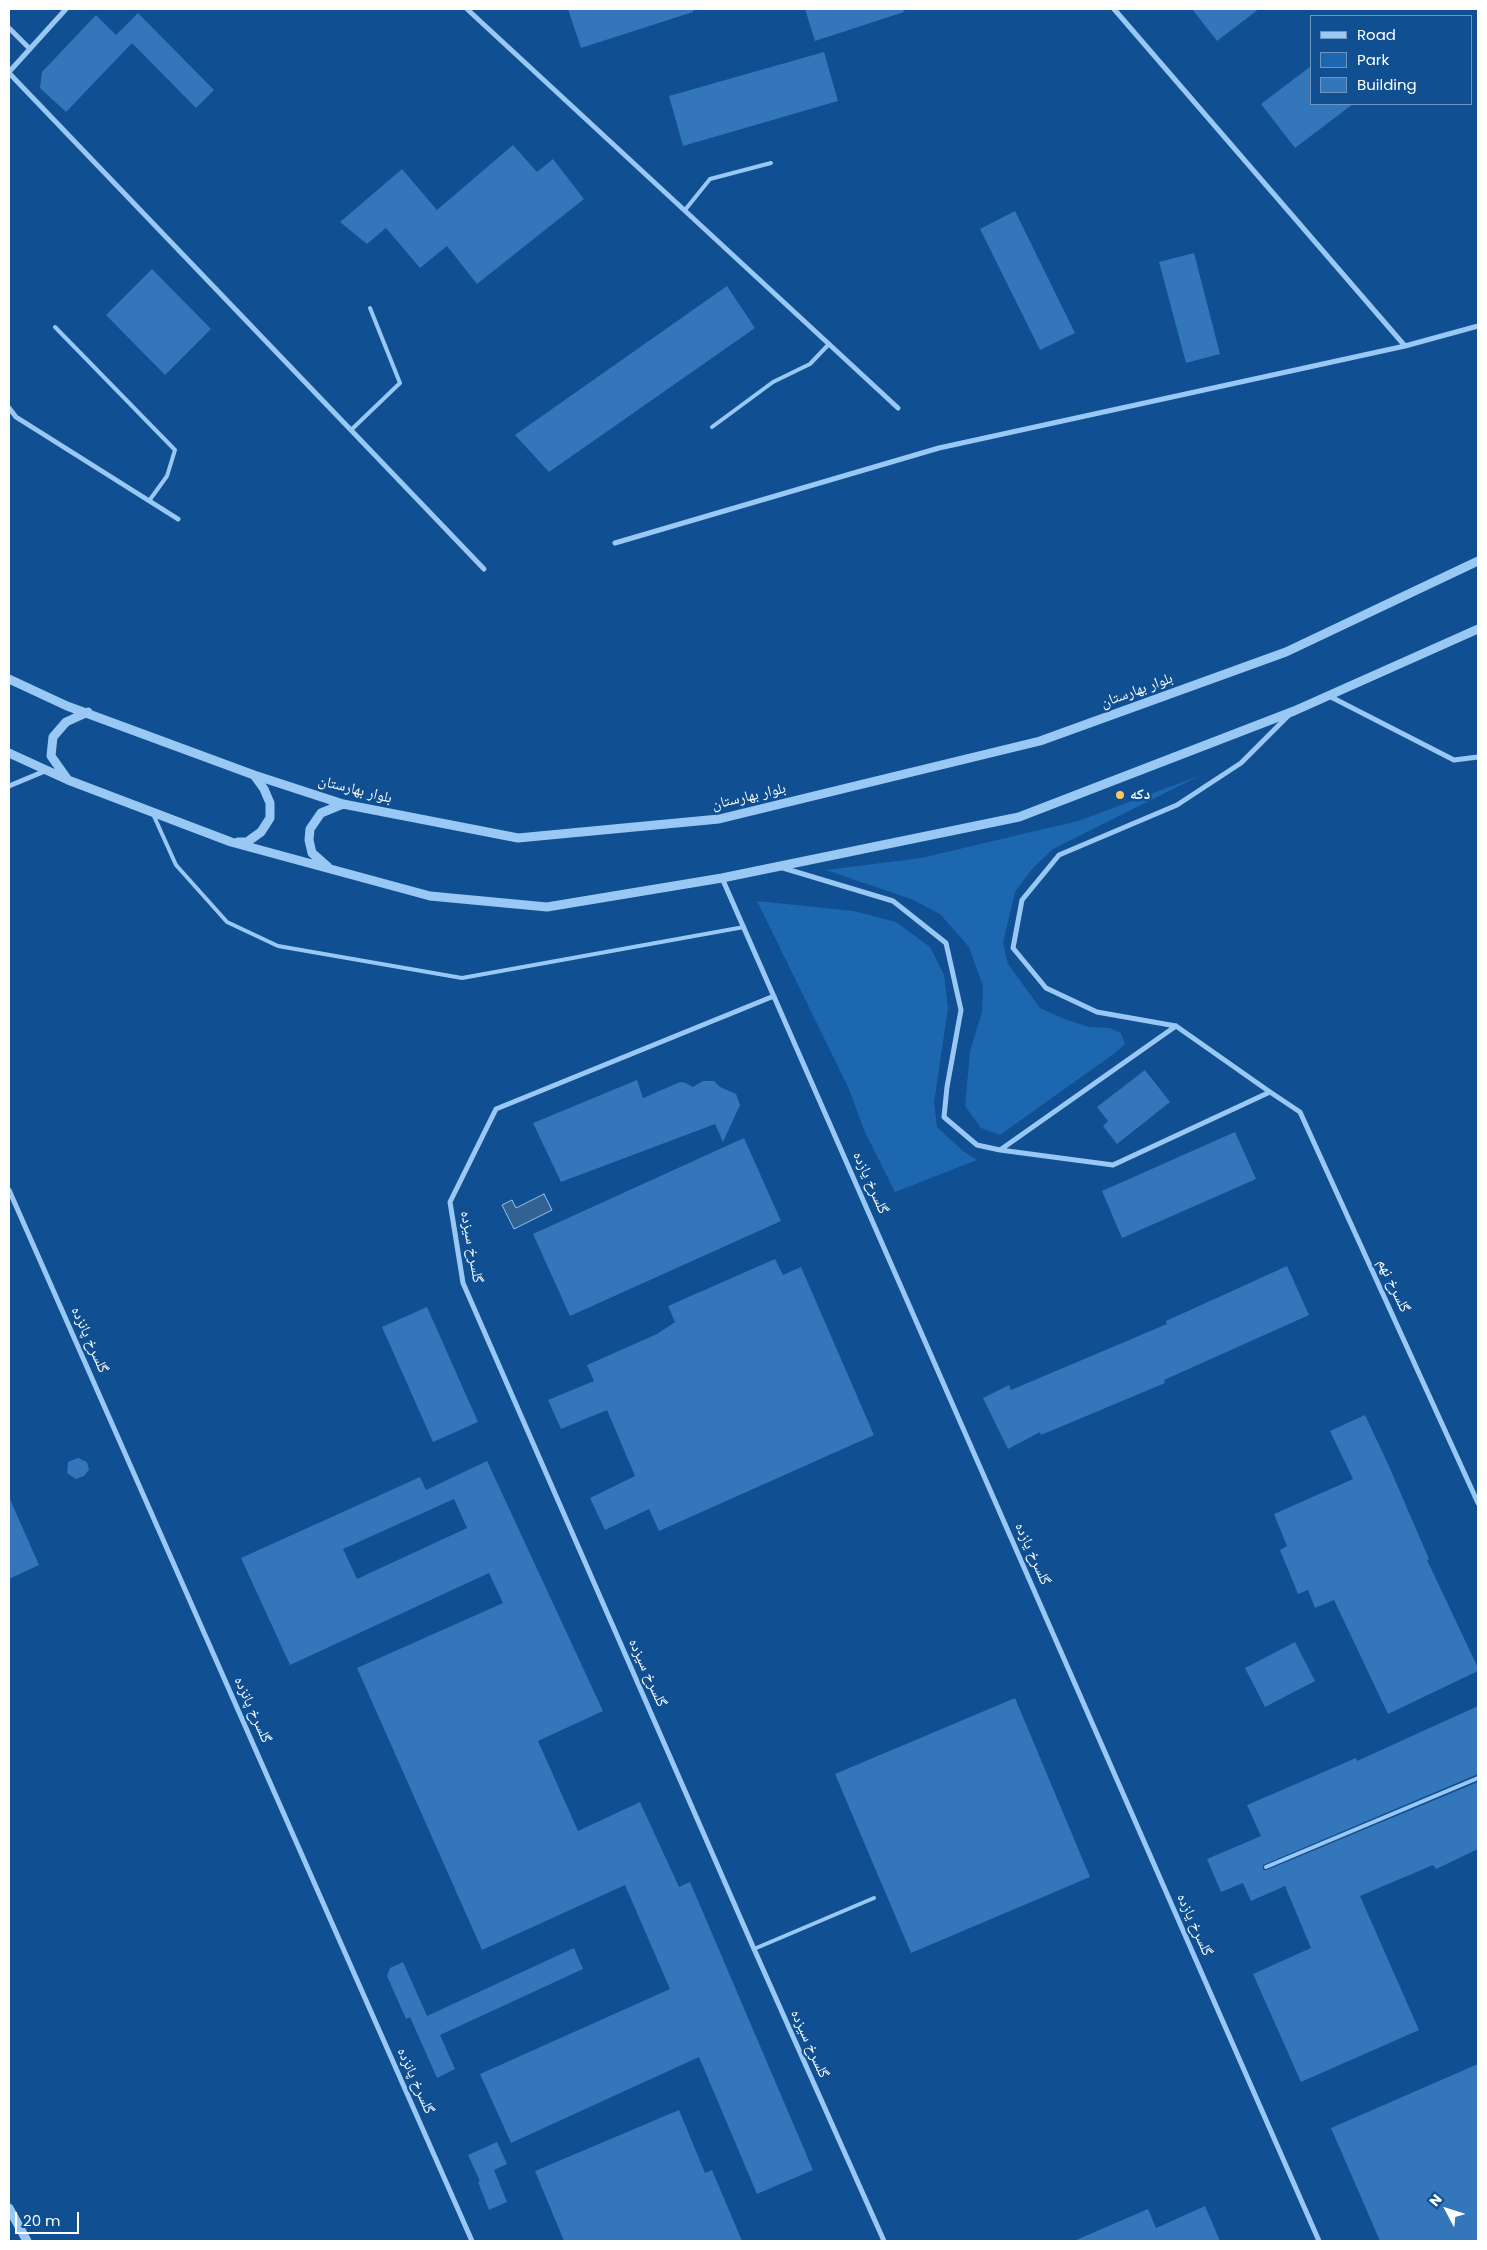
<!DOCTYPE html>
<html>
<head>
<meta charset="utf-8">
<style>
  body { margin:0 }
  #map { position:relative; width:1487px; height:2250px; overflow:hidden; background:#0f4f92; font-family:Poppins,sans-serif }
  canvas { display:block }
  .frame { position:absolute; inset:0; border:10px solid #fff; pointer-events:none }
  .legend { position:absolute; left:1310px; top:15px; width:162px; height:90px; box-sizing:border-box; background:#0f4f92; border:1px solid #6f95be; margin:0; padding:6px 9px; list-style:none; font-size:15px; color:#fff }
  .legend li { display:flex; align-items:center; gap:10px; height:25px }
  .legend b { width:25px; border:1px solid #6f95be }
  .north { position:absolute; left:1422px; top:2185px; width:50px; height:50px; -webkit-text-stroke:4px #0f4f92; paint-order:stroke; rotate:310deg; font-size:14px; font-weight:700; line-height:20px; text-align:center; color:#fff }
  .north::after { content:''; display:block; margin:auto; width:18px; height:22px; background:#fff; clip-path:polygon(50% 0,100% 100%,50% 72%,0 100%) }
  .scale { position:absolute; left:15px; top:2212px; width:64px; height:22px; box-sizing:border-box; border:2px solid #fff; border-top:0; padding-left:6px; font-size:15px; line-height:18px; white-space:nowrap; color:#fff; -webkit-text-stroke:4px #0f4f92; paint-order:stroke }
</style>
</head>
<body>
<div id="map">
<canvas width="1487" height="2250"></canvas>
<div class="frame"></div>
<ul class="legend">
<li><b style="height:6px;background:#9ac8f4"></b>Road</li>
<li><b style="height:14px;background:#1d67b0"></b>Park</li>
<li><b style="height:14px;background:#3376ba"></b>Building</li>
</ul>
<div class="north">N</div>
<div class="scale">20 m</div>
</div>
<script>
const ctx = document.querySelector('canvas').getContext('2d');
ctx.lineJoin = 'round';
function paint(path, color) { ctx.fillStyle = color; ctx.fill(path, 'evenodd'); }
const poly = rows => new Path2D(rows.map(r => 'M' + r).join(''));
function trace(path, color, width, dash) { ctx.strokeStyle = color; ctx.lineWidth = width; ctx.lineCap = dash ? 'butt' : 'round'; ctx.setLineDash(dash || []); ctx.stroke(path); }
function write(font, color, halo, rows, align = 'center') {
  ctx.font = font + ' Poppins,"Noto Naskh Arabic",sans-serif'; ctx.lineWidth = 4.5; ctx.setLineDash([]); ctx.textBaseline = 'middle'; ctx.strokeStyle = halo; ctx.fillStyle = color; for (const [text, x, y, turn = 0] of rows) {
    ctx.save(); ctx.translate(x, y); ctx.rotate((+turn || 0) * Math.PI / 180); ctx.textAlign = isNaN(turn) ? turn : align; if (halo) ctx.strokeText(text, 0, 0); ctx.fillText(text, 0, 0); ctx.restore();
  }
}
const green = poly([
  [1199,776,1053,849,1032,869,1015,892,1003,943,1008,964,1040,1008,1067,1020,1089,1027,1109,1028,1121,1033,1125,1044,1115,1053,1000,1135,981,1128,965,1106,970,1051,982,1012,983,986,969,947,940,914,911,899,826,870,921,858,1078,821],
  [757,901,854,911,896,922,930,947,944,975,948,1008,934,1103,937,1127,963,1151,977,1160,895,1192,864,1130,849,1089]
]);
const water = poly([
  [544,1194,552,1210,514,1229,502,1205,512,1200,516,1208,544,1194]
]);
const building = poly([
  [568,9,693,9,693,12,581,48],
  [805,9,903,9,904,12,815,41],
  [1192,9,1259,9,1217,41],
  [138,13,214,90,196,108,132,43,66,112,40,88,42,72,96,15,116,35],
  [824,52,838,101,683,146,669,96],
  [1311,66,1311,104,1353,104,1295,148,1261,104],
  [513,145,537,172,553,159,584,199,477,284,447,246,420,268,386,228,367,244,340,222,402,169,437,210],
  [1015,211,1075,333,1040,350,980,229],
  [1194,253,1220,354,1186,363,1159,262],
  [152,269,211,329,165,375,106,315],
  [727,286,755,328,549,472,515,435],
  [1145,1070,1170,1102,1117,1144,1103,1126,1108,1121,1097,1107],
  [637,1080,643,1098,680,1082,686,1083,693,1087,703,1081,714,1081,720,1087,736,1094,740,1105,723,1142,715,1124,561,1182,533,1123],
  [1235,1132,1256,1179,1122,1238,1102,1191],
  [744,1138,781,1221,570,1316,533,1234],
  [775,1259,783,1275,801,1267,874,1435,659,1531,649,1509,605,1530,590,1498,635,1476,607,1410,561,1429,548,1400,594,1381,587,1365,657,1334,675,1322,668,1306],
  [1287,1266,1309,1315,1164,1380,1165,1383,1041,1435,1040,1432,1008,1449,983,1398,1009,1385,1011,1390,1167,1324,1166,1321],
  [427,1307,478,1422,433,1442,382,1327],
  [1365,1415,1388,1464,1429,1559,1427,1560,1478,1668,1478,1671,1388,1714,1334,1600,1315,1608,1308,1590,1298,1594,1280,1550,1287,1546,1274,1514,1353,1479,1330,1431],
  [78,1458,87,1462,89,1470,84,1476,76,1479,67,1473,68,1462],
  [487,1461,603,1711,538,1741,578,1831,640,1802,679,1887,690,1882,813,2170,757,2194,699,2057,511,2143,480,2074,670,1989,625,1885,482,1950,357,1668,503,1603,489,1573,290,1665,241,1558,420,1477,426,1490],
  [454,1499,467,1528,357,1579,343,1549],
  [9,1497,39,1565,9,1579],
  [1295,1642,1315,1681,1265,1707,1245,1668],
  [1015,1698,1090,1877,911,1953,835,1774],
  [1478,1706,1478,1774,1263,1865,1263,1870,1267,1870,1478,1782,1478,1849,1436,1869,1433,1865,1360,1896,1419,2030,1301,2082,1253,1974,1311,1948,1285,1886,1251,1901,1243,1883,1221,1892,1207,1859,1261,1836,1247,1805,1356,1758,1357,1761],
  [574,1948,583,1969,440,2035,455,2069,437,2078,410,2017,406,2019,387,1976,390,1968,403,1962,427,2016],
  [1478,2064,1478,2241,1380,2241,1331,2128],
  [679,2110,705,2173,712,2170,742,2241,564,2241,535,2171],
  [497,2142,507,2164,494,2170,507,2202,489,2210,478,2182,480,2181,468,2155],
  [1205,2206,1220,2241,1074,2241,1148,2209,1156,2228]
]);
const service = poly([
  [685,210,710,179,771,163],
  [55,327,175,450,167,476,149,501],
  [712,427,773,382,810,364,829,344],
  [351,430,400,383,370,308],
  [153,814,176,865,227,922,278,946,462,978,744,927],
  [1266,1867,1478,1778],
  [754,1949,874,1898]
]);
const minor = poly([
  [467,9,898,408],
  [1114,9,1405,346],
  [9,28,30,49],
  [9,72,66,9],
  [9,73,484,569],
  [9,408,16,417,178,519],
  [615,543,939,448,1405,346,1478,326],
  [1329,696,1454,760,1478,757],
  [9,786,45,771],
  [783,868,893,901,946,943,961,1010,947,1087,944,1117,977,1145,1000,1150],
  [722,878,1319,2241],
  [774,996,496,1109,450,1202,463,1283,754,1949,884,2241],
  [1176,1026,1000,1150,1113,1165,1270,1092,1176,1026,1097,1012,1046,988,1013,948,1022,900,1059,855,1177,805,1241,763,1289,715],
  [1270,1092,1300,1112,1478,1503],
  [9,1190,472,2241]
]);
const tertiary = poly([
  [9,679,67,706,254,775,343,804,518,838,719,819,1040,741,1286,652,1478,561],
  [9,753,68,780,231,842,430,896,547,907,722,878,1019,817,1294,711,1478,629],
  [68,780,51,756,53,737,66,722,88,712],
  [238,842,247,842,261,832,270,818,270,803,264,789,254,775],
  [328,867,312,853,309,840,310,829,321,813,343,804],
  [9,2208,27,2241]
]);
const markers = [
  [1120,795,5,"#ffc75d"]
];
const streetNames = [
  ["بلوار بهارستان",1137,691,-20],
  ["بلوار بهارستان",355,790,14],
  ["بلوار بهارستان",749,797,-13],
  ["گلسرخ یازده",870,1183,66],
  ["گلسرخ سیزده",471,1247,80],
  ["گلسرخ نهم",1393,1286,65],
  ["گلسرخ پانزده",89,1340,66],
  ["گلسرخ یازده",1032,1554,66],
  ["گلسرخ سیزده",647,1673,66],
  ["گلسرخ پانزده",252,1710,66],
  ["گلسرخ یازده",1194,1925,66],
  ["گلسرخ سیزده",809,2044,66],
  ["گلسرخ پانزده",415,2081,66]
];
const poiNames = [
  ["دکه",1130,795]
];
paint(green, '#1d67b0');
paint(water, '#326192');
trace(water, '#8bc4f8', 1);
paint(building, '#3376ba');
trace(service, '#9ac8f4', 4);
trace(minor, '#9ac8f4', 5);
trace(tertiary, '#9ac8f4', 9);
for (const [x, y, r, color] of markers) { const dot = new Path2D(); dot.arc(x, y, r, 0, 2 * Math.PI); ctx.fillStyle = color; ctx.fill(dot); trace(dot, '#0f4f92', 2); }
write('15px', '#fff', '#0f4f92', streetNames);
write('bold 15px', '#fff', '#0f4f92', poiNames, 'left');
</script>
</body>
</html>
